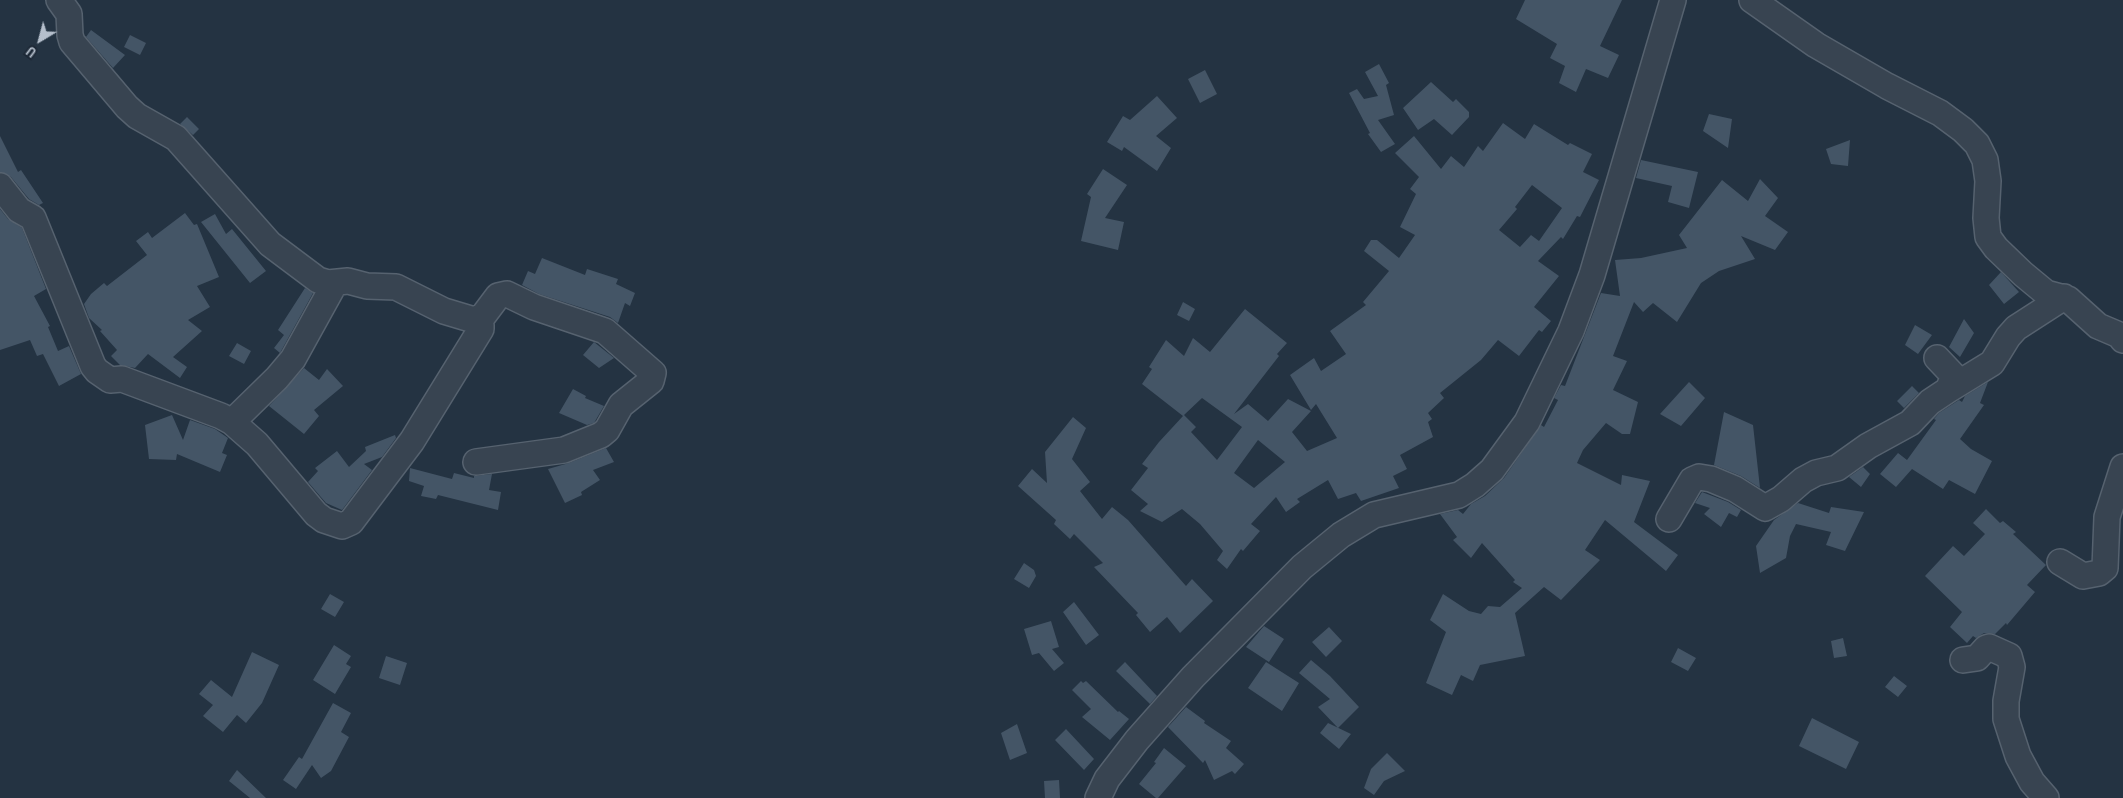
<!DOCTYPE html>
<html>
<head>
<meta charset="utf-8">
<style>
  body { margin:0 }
  #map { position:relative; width:2123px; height:798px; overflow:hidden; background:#243342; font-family:"Archivo Narrow",sans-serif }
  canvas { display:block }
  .north { position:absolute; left:15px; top:15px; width:50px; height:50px; -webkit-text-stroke:4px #1d2937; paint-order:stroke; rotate:217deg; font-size:14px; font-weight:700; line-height:20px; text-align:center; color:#b5bfcc }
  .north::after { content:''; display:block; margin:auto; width:18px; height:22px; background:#b5bfcc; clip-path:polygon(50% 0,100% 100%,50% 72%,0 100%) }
</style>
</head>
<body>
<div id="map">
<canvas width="2123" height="798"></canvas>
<div class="north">U</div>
</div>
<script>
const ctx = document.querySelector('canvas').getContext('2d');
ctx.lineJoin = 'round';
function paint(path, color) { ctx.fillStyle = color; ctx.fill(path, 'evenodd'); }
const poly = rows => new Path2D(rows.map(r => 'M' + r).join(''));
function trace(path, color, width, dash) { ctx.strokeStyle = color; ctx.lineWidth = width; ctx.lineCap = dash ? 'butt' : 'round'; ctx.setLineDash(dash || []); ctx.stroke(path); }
const building = poly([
  [1525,0,1622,0,1600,46,1619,55,1608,78,1586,69,1576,92,1559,83,1565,66,1550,58,1557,44,1516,19],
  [91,30,125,55,113,68,86,37],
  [130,35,146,43,140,55,124,47],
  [1379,64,1389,83,1386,85,1394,115,1378,120,1395,144,1381,152,1368,134,1370,133,1349,93,1357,89,1364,99,1378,96,1365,72],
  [1205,70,1217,94,1200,103,1188,79],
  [1431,82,1453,102,1456,99,1469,112,1469,117,1452,135,1434,119,1418,130,1403,108],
  [1157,96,1177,118,1156,136,1171,148,1157,171,1124,147,1122,151,1107,142,1123,116,1130,120],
  [1709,114,1732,119,1728,148,1703,131],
  [187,117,199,129,193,135,180,124],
  [1503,123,1525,139,1534,124,1568,145,1570,143,1592,154,1583,172,1599,180,1580,217,1577,216,1563,239,1561,237,1538,261,1559,276,1534,307,1551,321,1542,332,1539,330,1519,356,1498,340,1481,360,1440,393,1444,398,1428,413,1432,419,1428,422,1433,437,1400,455,1407,469,1393,476,1399,488,1361,501,1356,493,1338,499,1328,480,1297,499,1300,502,1286,512,1276,497,1251,524,1260,531,1243,551,1241,549,1227,569,1217,560,1223,551,1200,524,1182,509,1162,522,1140,511,1148,504,1131,490,1148,468,1142,464,1159,442,1183,416,1142,384,1152,369,1149,367,1166,340,1184,356,1193,338,1210,352,1245,309,1287,343,1277,354,1279,356,1234,414,1248,404,1268,421,1288,399,1311,411,1292,432,1307,451,1337,438,1316,404,1311,410,1290,375,1314,358,1321,371,1346,354,1330,331,1366,305,1363,302,1389,271,1364,251,1371,240,1377,240,1399,258,1415,235,1400,227,1416,194,1410,189,1419,177,1395,153,1414,136,1441,169,1451,156,1464,167,1478,146,1483,151],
  [1532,185,1562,208,1539,241,1531,235,1520,247,1499,230,1517,209,1515,207],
  [1202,398,1242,427,1217,460,1191,432,1196,427,1184,415],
  [1258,440,1285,462,1254,488,1234,473],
  [0,136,18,172,21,170,43,203,39,205,29,199,11,177,0,172],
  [1850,140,1848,166,1831,164,1826,149],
  [1641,160,1698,172,1689,208,1668,202,1672,186,1636,178],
  [1103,169,1127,185,1105,218,1124,222,1118,250,1081,241,1091,197,1087,194],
  [1760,179,1778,198,1765,216,1788,232,1775,250,1741,236,1755,259,1719,271,1701,283,1677,322,1653,303,1643,312,1634,302,1613,356,1627,361,1613,390,1638,402,1630,434,1622,434,1606,423,1583,450,1577,463,1621,485,1622,475,1650,481,1634,522,1678,555,1666,571,1605,520,1585,550,1600,560,1561,600,1544,587,1515,613,1525,656,1480,665,1473,681,1461,675,1452,695,1426,683,1446,632,1430,620,1443,594,1469,611,1481,614,1488,606,1500,607,1522,588,1513,582,1515,580,1482,543,1471,558,1453,540,1457,537,1440,514,1458,510,1463,514,1471,504,1485,496,1504,478,1541,425,1544,427,1558,400,1554,398,1561,385,1565,386,1601,293,1620,296,1615,260,1641,258,1687,248,1679,235,1722,180,1748,201],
  [0,209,8,219,22,228,46,289,34,296,50,326,48,327,58,351,69,346,81,374,59,386,43,354,37,356,30,340,0,350],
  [185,213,194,225,197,224,219,277,197,286,210,307,188,320,202,331,173,357,187,367,180,378,148,354,135,368,120,365,111,356,117,350,100,331,102,330,89,318,84,304,91,294,104,283,107,286,147,255,136,241,148,232,152,238],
  [215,214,226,234,232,229,266,271,250,283,201,222],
  [542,258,585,275,587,269,618,279,616,284,635,293,630,306,625,303,618,323,610,317,539,294,522,285,528,271,535,274],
  [2001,272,2019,292,2004,304,1989,285],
  [305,288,313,293,280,353,274,348,284,335,278,330],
  [1183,302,1195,309,1189,321,1177,315],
  [1964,319,1974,333,1960,357,1949,347],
  [1915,325,1932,335,1918,354,1905,345],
  [594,342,614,358,599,368,583,355],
  [237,343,251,351,244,364,229,356],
  [304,368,319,380,327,369,343,386,314,410,319,416,304,434,269,406],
  [1689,382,1705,398,1681,426,1660,414],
  [1988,382,1980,403,1984,405,1960,439,1971,449,1992,461,1975,494,1949,480,1943,489,1912,469,1896,487,1880,474,1898,453,1907,460,1936,420,1934,419,1939,413,1959,400,1962,402,1965,396],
  [1912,386,1919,393,1904,408,1897,401],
  [573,389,586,396,585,398,604,406,594,423,587,425,559,413],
  [1724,412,1753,425,1760,488,1741,476,1714,465],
  [172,415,183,440,190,420,215,429,228,438,222,453,227,455,220,472,177,454,176,460,149,459,145,425],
  [1073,417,1086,428,1072,459,1090,482,1080,491,1102,519,1112,507,1128,520,1186,586,1192,579,1213,601,1180,633,1167,617,1150,632,1136,615,1138,613,1094,567,1103,563,1074,534,1070,539,1054,524,1056,520,1018,486,1032,469,1047,483,1045,452],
  [395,435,396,438,382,457,364,464,372,470,342,510,326,503,308,482,318,471,315,468,337,451,349,467,366,451,365,447],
  [606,448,614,462,593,470,600,480,581,492,582,495,565,503,548,469,569,463],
  [1863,467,1870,474,1861,487,1849,477],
  [410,468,452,479,454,473,474,478,474,476,492,474,489,490,501,492,498,510,438,495,436,499,421,496,424,486,409,481],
  [1702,492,1728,502,1741,510,1737,517,1729,513,1721,527,1704,514,1710,508,1695,503],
  [1798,503,1829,513,1831,507,1864,512,1845,551,1826,545,1831,532,1796,524,1790,536,1786,558,1760,573,1756,546,1774,520],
  [1986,509,2000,523,2003,521,2016,532,2013,534,2046,565,2027,585,2035,592,2007,625,2006,623,1995,634,1984,633,1976,638,1973,636,1967,643,1950,627,1962,612,1925,576,1953,546,1964,556,1985,534,1973,523],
  [1024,563,1034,570,1036,576,1029,588,1014,579],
  [330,594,344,602,335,617,321,609],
  [1074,602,1099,635,1086,645,1063,612],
  [1051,621,1059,647,1052,649,1064,663,1054,671,1039,653,1032,655,1024,629],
  [1264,626,1284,639,1269,662,1246,647],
  [1329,627,1342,641,1326,657,1312,642],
  [1843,638,1847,656,1834,658,1831,641],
  [334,645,351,656,346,664,351,667,335,694,313,680],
  [1678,648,1696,658,1688,671,1671,662],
  [252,652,279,665,262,703,246,723,237,715,223,732,203,716,213,705,199,694,211,680,232,697],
  [386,656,407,663,400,685,379,678],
  [1311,660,1330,676,1359,707,1338,728,1318,707,1330,699,1299,673],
  [1125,662,1157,696,1150,704,1116,671],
  [1266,662,1299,683,1282,711,1248,688],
  [1894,676,1907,686,1898,697,1885,687],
  [1081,681,1083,683,1086,681,1118,712,1119,711,1129,719,1110,740,1082,717,1091,709,1072,690],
  [333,703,351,713,341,732,349,737,331,771,321,778,312,765,296,789,283,780,299,757,302,759],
  [1186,707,1205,721,1204,723,1231,741,1226,748,1244,764,1235,774,1232,771,1214,780,1205,760,1203,763,1168,727],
  [1812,718,1859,742,1846,769,1799,746],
  [1328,723,1351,734,1339,749,1320,733],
  [1017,724,1027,753,1010,760,1001,733],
  [1066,729,1094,759,1084,770,1055,740],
  [1164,748,1186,766,1158,798,1156,798,1139,784,1156,763,1154,762],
  [1387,753,1405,771,1384,781,1374,795,1364,788,1371,769],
  [237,770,266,798,250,798,229,781],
  [1059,780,1060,798,1045,798,1044,781]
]);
const minor = poly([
  [59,0,69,14,70,35,72,42,127,107,137,116,176,138,270,244,318,280,328,283,348,281,367,286,396,287,444,311,474,320,483,316,498,296,507,294,534,307,605,331,653,373,651,381,621,405,607,430,601,435,564,450,476,462],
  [1752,0,1816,45,1887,86,1940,113,1963,130,1977,144,1985,160,1988,181,1986,218,1988,237,1996,248,2023,274,2046,293,2068,299,2098,326,2119,335,2123,340],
  [0,186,19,210,33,218,93,366,97,371,110,380,122,379,221,416,232,422,257,444,316,514,324,520,342,526,351,522,412,441,481,329,481,325,478,319],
  [1948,390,1992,363,2008,337,2016,328,2064,297],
  [232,422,277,378,293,359,335,283],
  [1669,519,1692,480,1699,477,1711,479,1735,489,1765,508,1781,499,1803,480,1816,473,1837,468,1868,446,1910,423,1930,402,1948,390,1954,376,1937,358],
  [2060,562,2083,576,2099,573,2105,568,2107,517,2123,467],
  [1963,660,1977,658,1986,648,1989,647,2009,656,2012,667,2006,701,2006,719,2018,756,2032,782,2046,798],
  [1098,798,1107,779,1137,740,1193,677,1302,567,1341,535,1374,515,1459,495,1475,485,1492,470,1527,422,1571,331,1592,275,1673,0]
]);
paint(building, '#456');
trace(minor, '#56626f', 28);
trace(minor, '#384451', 25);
</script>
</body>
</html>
